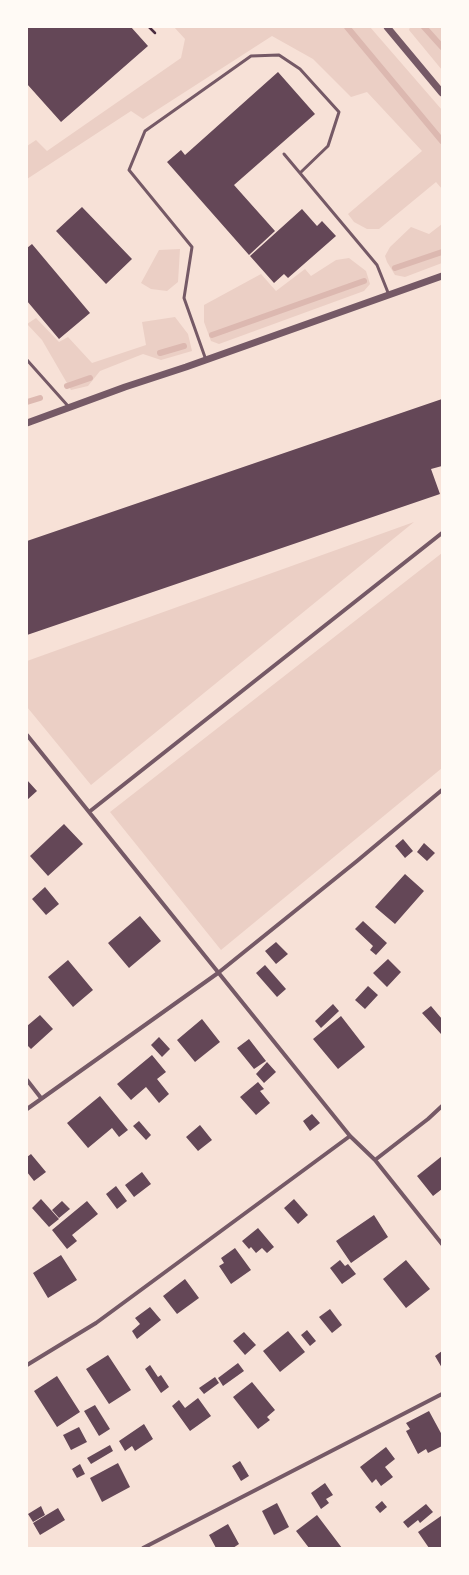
<!DOCTYPE html>
<html>
<head>
<meta charset="utf-8">
<style>
  body { margin:0 }
  #map { position:relative; width:469px; height:1575px; overflow:hidden; background:#f7e1d7; font-family:Arial,sans-serif }
  canvas { display:block }
  .frame { position:absolute; inset:0; border:28px solid #fffaf5; pointer-events:none }
</style>
</head>
<body>
<div id="map">
<canvas width="469" height="1575"></canvas>
<div class="frame"></div>
</div>
<script>
const ctx = document.querySelector('canvas').getContext('2d');
ctx.lineJoin = 'round';
function paint(path, color) { ctx.fillStyle = color; ctx.fill(path, 'evenodd'); }
const poly = rows => new Path2D(rows.map(r => 'M' + r).join(''));
function trace(path, color, width, dash) { ctx.strokeStyle = color; ctx.lineWidth = width; ctx.lineCap = dash ? 'butt' : 'round'; ctx.setLineDash(dash || []); ctx.stroke(path); }
const green = poly([
  [174,27,370,27,442,110,442,189,436,182,379,229,367,229,354,222,348,214,422,151,367,92,351,97,313,59,272,36,143,119,131,111,27,179,27,146,36,140,47,151,181,58,185,39],
  [410,27,442,27,442,70,409,30],
  [442,224,442,263,405,277,395,275,387,262,385,256,390,247,411,227,429,234],
  [180,249,178,282,167,291,151,289,141,283,159,250],
  [349,258,366,271,370,284,364,291,219,344,211,341,204,322,204,305,261,274,276,291,305,269,311,276,336,260],
  [175,317,188,334,192,351,161,360,143,354,100,371,88,386,71,390,42,340,27,324,36,318,59,342,68,337,92,363,146,345,142,322],
  [414,522,91,785,27,707,27,661],
  [442,553,442,768,221,950,110,812]
]);
const stream = poly([
  [347,27,442,141],
  [424,27,442,47],
  [395,268,442,252],
  [212,335,364,281],
  [160,353,184,346],
  [67,386,90,378],
  [27,402,40,398]
]);
const building = poly([
  [27,27,131,27,148,46,61,122,27,84],
  [278,72,315,114,234,185,275,231,249,255,167,162,181,150,185,155],
  [82,207,132,259,106,284,56,231],
  [302,209,317,226,322,221,336,236,288,278,284,274,274,283,250,256],
  [32,244,90,313,59,339,27,301,27,248],
  [442,399,442,466,431,469,440,494,27,635,27,541],
  [27,780,37,791,27,800],
  [64,824,83,844,48,876,30,856],
  [403,839,413,851,405,858,395,846],
  [424,843,435,853,427,861,417,852],
  [405,874,424,891,395,924,375,907],
  [45,887,59,904,46,915,32,899],
  [140,916,161,941,129,968,108,943],
  [363,921,387,943,376,955,370,950,373,946,355,929],
  [276,942,288,954,276,964,265,951],
  [388,959,401,972,387,987,373,973],
  [68,960,93,990,73,1007,48,977],
  [265,965,286,989,277,997,256,973],
  [368,986,378,995,365,1009,355,1000],
  [333,1004,339,1011,321,1028,315,1021],
  [431,1006,442,1019,441,1034,422,1013],
  [40,1015,53,1029,31,1049,27,1045,27,1026],
  [341,1016,365,1047,338,1069,313,1039],
  [202,1019,220,1042,195,1062,177,1040],
  [159,1037,170,1049,162,1057,151,1045],
  [249,1039,266,1061,254,1069,237,1048],
  [152,1055,166,1072,157,1079,169,1094,159,1103,146,1087,131,1100,117,1084],
  [267,1062,276,1072,264,1083,256,1074],
  [258,1082,264,1089,260,1091,270,1103,256,1115,240,1097],
  [100,1096,128,1130,119,1137,112,1128,88,1148,67,1123],
  [312,1114,320,1123,310,1131,303,1121],
  [139,1121,151,1135,146,1140,133,1126],
  [200,1125,212,1140,198,1151,186,1137],
  [31,1154,46,1172,34,1181,27,1172,27,1157],
  [442,1156,442,1189,433,1196,417,1176],
  [142,1172,151,1184,134,1197,125,1185],
  [116,1186,127,1201,117,1209,106,1194],
  [41,1199,59,1219,49,1227,32,1208],
  [294,1199,308,1215,298,1224,284,1208],
  [62,1201,70,1209,59,1218,52,1210],
  [87,1201,98,1214,72,1235,77,1241,67,1249,52,1230],
  [374,1215,388,1237,351,1263,336,1241],
  [258,1228,274,1247,267,1253,262,1248,256,1253,251,1247,249,1249,242,1241],
  [235,1248,251,1270,231,1284,219,1266,224,1263,221,1258],
  [61,1255,77,1280,48,1298,33,1273],
  [340,1260,345,1266,348,1264,356,1274,342,1284,330,1268],
  [406,1260,430,1289,406,1308,383,1279],
  [185,1279,199,1298,177,1314,163,1296],
  [150,1307,161,1320,137,1339,132,1331,140,1324,135,1318],
  [330,1309,342,1325,332,1333,319,1317],
  [307,1330,316,1341,310,1346,301,1335],
  [288,1331,305,1352,280,1372,263,1351],
  [244,1332,256,1345,245,1355,233,1341],
  [442,1351,442,1368,435,1356],
  [108,1355,131,1390,109,1404,86,1369],
  [238,1363,244,1371,223,1386,218,1378],
  [150,1365,158,1377,161,1375,169,1387,161,1393,145,1369],
  [57,1376,80,1412,57,1427,34,1391],
  [215,1377,219,1383,204,1394,199,1388],
  [252,1382,275,1410,267,1417,270,1420,258,1429,233,1397],
  [198,1398,211,1416,190,1431,172,1406,179,1400,185,1408],
  [95,1405,110,1429,99,1436,84,1411],
  [429,1411,442,1435,442,1446,428,1453,426,1449,418,1454,406,1431,410,1429,406,1423],
  [144,1424,153,1439,135,1451,132,1446,125,1451,119,1441],
  [79,1427,87,1442,71,1450,63,1435],
  [110,1445,113,1451,91,1464,87,1458],
  [386,1447,395,1459,385,1467,393,1477,381,1486,376,1479,372,1483,360,1467],
  [240,1461,249,1476,241,1481,232,1466],
  [118,1463,130,1487,102,1502,90,1478],
  [80,1464,85,1474,77,1478,72,1469],
  [325,1483,333,1495,326,1499,329,1503,321,1509,311,1493],
  [382,1501,387,1507,380,1513,375,1507],
  [277,1503,289,1527,274,1535,262,1511],
  [426,1504,433,1512,420,1523,418,1520,408,1528,403,1522],
  [41,1506,45,1515,33,1522,28,1514],
  [58,1508,65,1520,40,1535,33,1523],
  [317,1515,342,1548,309,1548,296,1531],
  [441,1516,442,1548,429,1548,418,1532],
  [228,1524,239,1544,233,1548,216,1548,209,1535]
]);
const path = poly([
  [149,27,155,33]
]);
const service = poly([
  [284,154,377,265,389,295],
  [27,360,68,406],
  [206,360,184,298,192,247,129,170,145,131,251,56,279,55,300,69,339,112,328,146,300,173]
]);
const minor = poly([
  [27,735,350,1136,375,1160,442,1244],
  [89,812,442,533],
  [27,1080,41,1098],
  [27,1109,218,973,357,861,442,790],
  [375,1160,428,1119,442,1106],
  [27,1365,96,1323,350,1136],
  [143,1548,442,1394]
]);
const tertiary = poly([
  [387,27,442,93],
  [27,423,125,387,186,367,442,276]
]);
paint(green, '#ebcfc5');
trace(stream, '#dcb8b0', 6);
paint(building, '#644757');
trace(path, '#4a2c40', 2.5);
trace(service, '#755966', 3);
trace(minor, '#755966', 4);
trace(tertiary, '#755966', 7);
</script>
</body>
</html>
